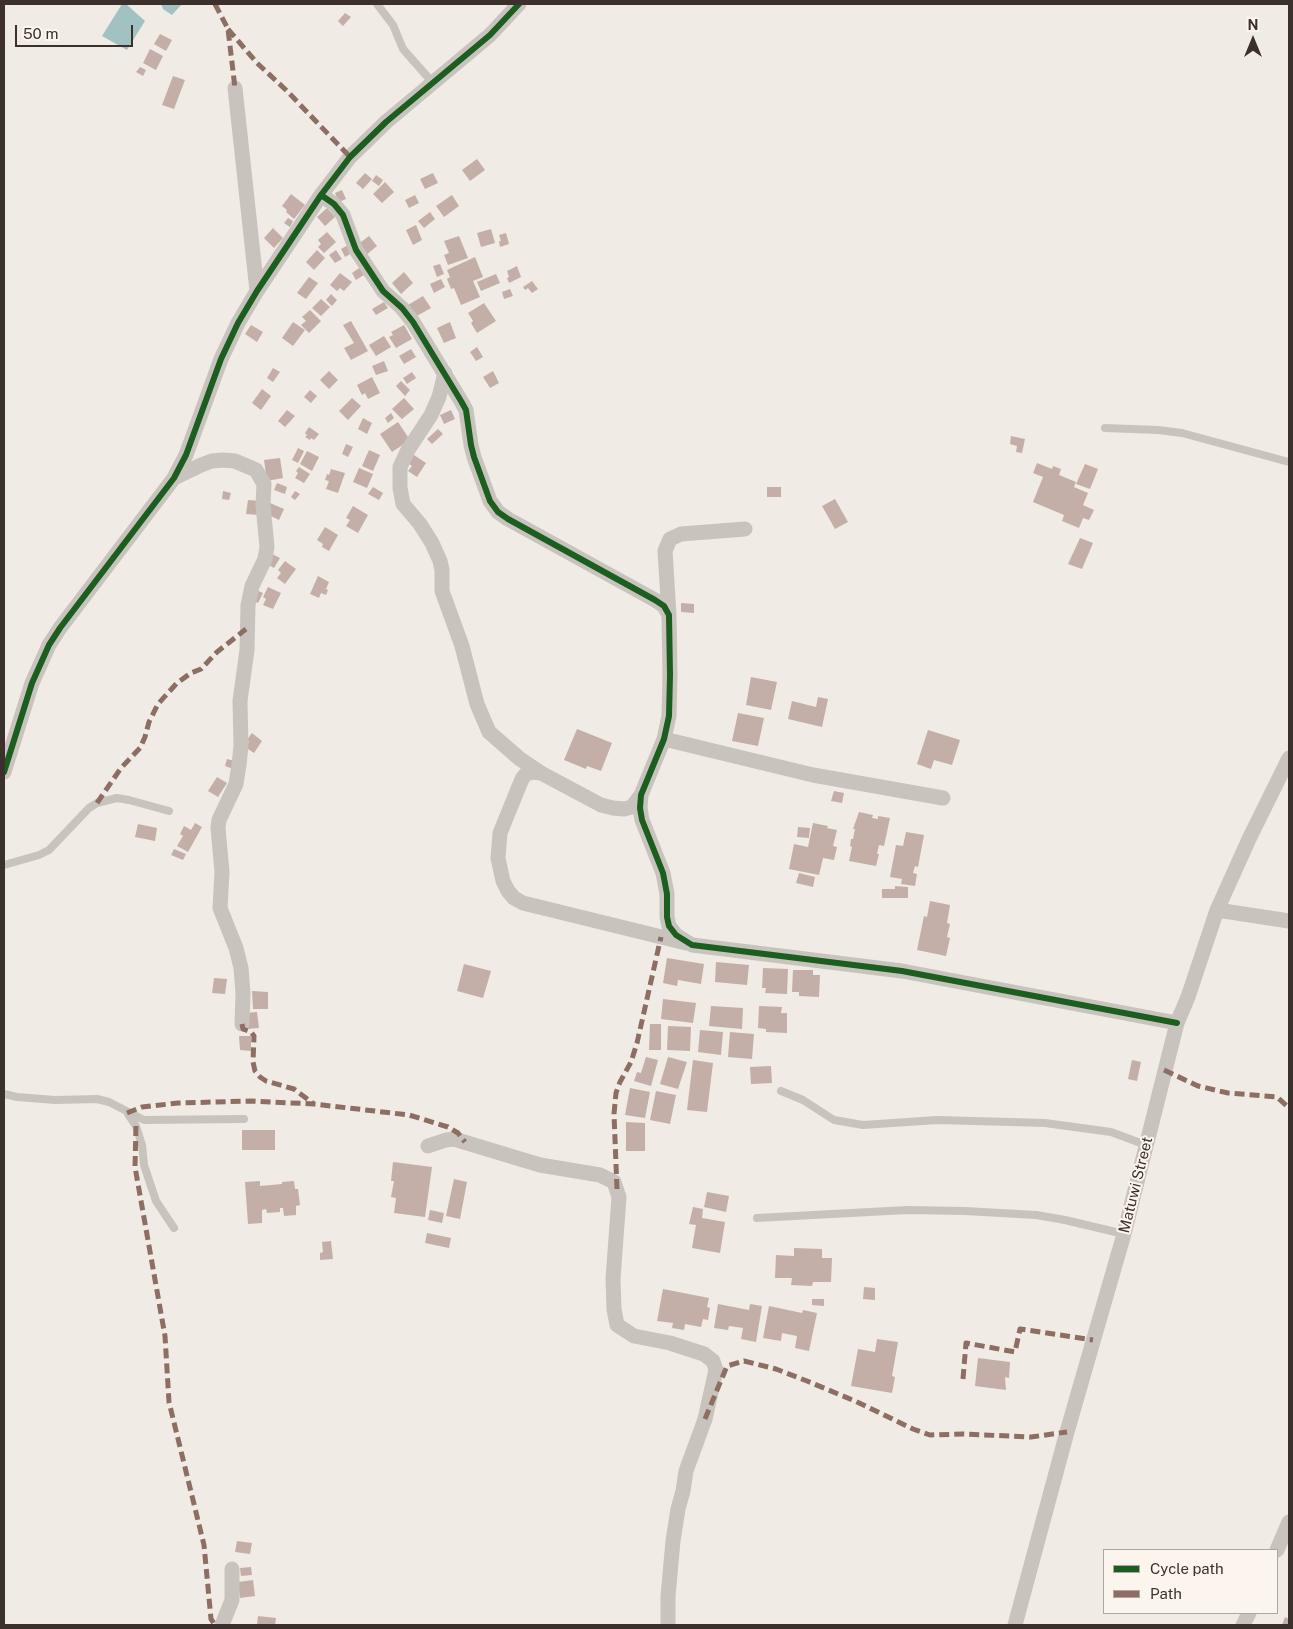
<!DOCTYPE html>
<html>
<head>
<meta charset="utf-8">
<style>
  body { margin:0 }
  #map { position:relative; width:1293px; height:1629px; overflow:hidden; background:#f0ebe5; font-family:"Public Sans",sans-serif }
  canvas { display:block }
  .frame { position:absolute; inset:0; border:5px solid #3b302b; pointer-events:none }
  .legend { position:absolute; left:1103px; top:1549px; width:175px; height:65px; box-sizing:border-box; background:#fbf5ee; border:1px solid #aea6a0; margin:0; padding:6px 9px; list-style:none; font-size:15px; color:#3b302b }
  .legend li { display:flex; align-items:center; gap:10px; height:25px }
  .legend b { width:25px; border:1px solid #aea6a0 }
  .north { position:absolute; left:1228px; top:15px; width:50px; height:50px; -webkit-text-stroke:4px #fbf5ee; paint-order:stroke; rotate:0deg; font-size:14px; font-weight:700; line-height:20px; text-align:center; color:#3b302b }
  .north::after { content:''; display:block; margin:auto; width:18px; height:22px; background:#3b302b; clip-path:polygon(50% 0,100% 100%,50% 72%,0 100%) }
  .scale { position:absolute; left:15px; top:25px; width:118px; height:22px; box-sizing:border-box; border:2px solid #3b302b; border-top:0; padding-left:6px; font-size:15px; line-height:18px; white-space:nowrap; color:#3b302b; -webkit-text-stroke:4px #fbf5ee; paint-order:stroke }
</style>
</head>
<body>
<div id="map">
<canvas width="1293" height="1629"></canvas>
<div class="frame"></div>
<ul class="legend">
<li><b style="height:6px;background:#1b5e20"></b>Cycle path</li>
<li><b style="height:6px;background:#8d6e63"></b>Path</li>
</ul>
<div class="north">N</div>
<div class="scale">50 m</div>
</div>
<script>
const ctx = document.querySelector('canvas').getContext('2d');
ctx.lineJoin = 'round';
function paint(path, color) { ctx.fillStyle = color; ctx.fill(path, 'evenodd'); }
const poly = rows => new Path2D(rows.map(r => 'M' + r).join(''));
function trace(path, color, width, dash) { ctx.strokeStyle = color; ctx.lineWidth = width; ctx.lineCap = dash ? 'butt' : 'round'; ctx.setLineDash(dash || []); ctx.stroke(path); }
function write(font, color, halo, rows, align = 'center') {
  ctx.font = font + ' "Public Sans",sans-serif'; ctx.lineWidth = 4; ctx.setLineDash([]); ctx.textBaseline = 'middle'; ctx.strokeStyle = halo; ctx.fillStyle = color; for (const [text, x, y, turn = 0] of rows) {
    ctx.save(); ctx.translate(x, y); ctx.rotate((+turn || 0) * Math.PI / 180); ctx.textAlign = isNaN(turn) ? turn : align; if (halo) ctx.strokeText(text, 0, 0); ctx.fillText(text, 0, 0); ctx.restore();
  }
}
const water = poly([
  [122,4,126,4,145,21,127,50,102,36],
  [161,4,182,4,172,15,163,9]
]);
const building = poly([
  [345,13,351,17,343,26,338,21],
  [160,34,172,40,166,51,154,44],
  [150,49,163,56,156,70,143,63],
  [140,67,146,70,143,76,136,72],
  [173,76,185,80,174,109,162,105],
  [477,159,485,170,470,181,462,170],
  [365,173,372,179,363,189,356,183],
  [433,173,438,183,425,189,420,179],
  [376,175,383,180,379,186,372,181],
  [385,182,394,192,382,203,373,194],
  [342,190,346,199,339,202,335,193],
  [291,194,305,205,294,219,286,212,287,210,282,206],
  [415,195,419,203,409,208,405,200],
  [452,195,459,206,444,217,436,206],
  [327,208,335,217,325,226,317,217],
  [430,212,435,219,424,228,418,221],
  [288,218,293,221,290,227,284,223],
  [416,225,422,240,413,245,406,230],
  [273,228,283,238,274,248,264,238],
  [491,229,495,243,481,247,477,233],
  [327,232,336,242,324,253,318,247,321,244,318,240],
  [506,233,509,244,500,247,499,241,501,241,499,235],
  [369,236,377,246,365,256,357,245],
  [459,236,468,258,448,265,444,255,449,253,444,241],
  [348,245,352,253,345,257,341,249],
  [317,250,325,258,314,270,306,262],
  [336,250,342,259,335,263,329,255],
  [475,257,483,277,473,281,480,297,461,305,454,288,451,289,447,279,450,277,447,270],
  [440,264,444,274,437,277,433,266],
  [362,266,367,273,356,280,352,273],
  [517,266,521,277,509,283,507,278,509,277,507,271],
  [404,272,413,283,401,294,392,283],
  [340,273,352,282,344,291,340,288,337,291,330,285],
  [496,274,500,283,481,291,477,282],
  [309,277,318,283,306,299,297,293],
  [441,279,445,287,434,293,430,284],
  [532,281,538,289,532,293,528,288,525,290,523,287],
  [510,289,513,296,504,299,502,292],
  [331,294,337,300,332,306,326,300],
  [423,296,431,308,415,317,408,305],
  [321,299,330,307,321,316,312,308],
  [384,302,388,308,376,315,372,309],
  [484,303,496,321,477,333,471,323,473,321,468,313],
  [310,310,321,321,309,333,301,325,306,321,302,317],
  [351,321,368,351,351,360,344,348,354,343,343,325],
  [293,322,305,330,293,346,282,338],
  [450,322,456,338,444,343,437,328],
  [251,325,263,332,257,342,245,334],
  [404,325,412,339,396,348,389,337,393,335,391,332],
  [384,336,391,347,376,356,369,345],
  [477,347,483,357,476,361,470,352],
  [411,349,416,357,404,364,399,356],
  [384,361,388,371,376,375,372,366],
  [273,368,280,372,273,382,267,378],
  [329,371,338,380,329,389,320,380],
  [493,371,499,383,490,388,483,377],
  [412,372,416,378,407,384,403,378],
  [372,377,380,393,368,399,365,393,362,395,357,385],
  [401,381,410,390,405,396,396,386],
  [262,389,271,396,261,410,252,403],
  [310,390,317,396,311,403,304,397],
  [352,398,361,406,348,420,339,411],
  [404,398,414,409,402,419,392,409],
  [287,410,295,416,285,427,278,421],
  [451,410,455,419,444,424,440,415],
  [391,413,394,418,388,423,385,418],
  [363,418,372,423,367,434,358,429],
  [398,422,410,440,392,452,380,434],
  [309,427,319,434,314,440,311,438,310,440,305,437,307,435,305,433],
  [438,429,443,434,432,444,427,439],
  [1011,436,1025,439,1022,453,1016,452,1017,446,1010,444],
  [346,444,353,447,348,457,342,454],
  [298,448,304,451,298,463,292,460],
  [369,450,380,455,373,471,362,466],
  [307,451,319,457,312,471,300,464],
  [414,455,426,463,417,477,408,471,412,466,408,463],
  [280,458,283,478,267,481,264,460],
  [1037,463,1052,469,1053,466,1061,469,1059,475,1076,482,1074,487,1088,493,1083,505,1094,510,1089,520,1083,518,1079,528,1062,521,1064,515,1033,502,1043,477,1033,473],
  [1085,464,1098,469,1090,489,1076,484],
  [299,467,310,474,304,483,295,478,298,473,296,471],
  [359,468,373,474,367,488,353,482],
  [331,469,345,473,338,493,326,489,329,481,325,480,327,474,329,475],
  [277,483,287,487,285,494,274,490],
  [373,487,383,493,379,500,368,494],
  [767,487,781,487,781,497,767,497],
  [223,491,231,493,229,500,222,499],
  [295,491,300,494,295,500,291,497],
  [835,499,848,522,835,529,822,506],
  [248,500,260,501,259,515,246,514],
  [270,503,284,509,279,520,265,513],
  [353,506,368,515,358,533,346,526,350,520,346,518],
  [325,527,338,535,329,551,322,547,323,544,317,540],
  [1080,538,1093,543,1082,569,1068,564],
  [272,554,280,558,274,568,267,564],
  [285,561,296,569,285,584,277,578,281,573,278,570],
  [318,576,329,582,326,589,328,590,326,595,321,593,319,598,310,594],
  [268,587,281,593,273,609,263,605,266,599,263,597],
  [256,590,263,593,258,603,252,600],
  [681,603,694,604,694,613,681,612],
  [751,677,777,682,771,710,746,705],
  [818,697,828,699,822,727,788,719,792,701,816,707],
  [738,713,764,718,758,746,732,741],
  [577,729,612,743,601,771,587,766,586,769,564,760],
  [928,730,960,740,952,765,934,760,931,769,917,764],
  [252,733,262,741,254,753,245,747,249,742,247,740],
  [227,759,235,761,233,769,225,766],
  [217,777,227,783,218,797,208,791],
  [834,791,844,793,842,803,831,801],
  [859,812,873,815,872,818,878,819,878,816,890,818,884,846,879,845,877,854,879,854,876,866,849,861,852,847,850,846,851,839,853,839,855,829,853,829],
  [195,823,202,827,188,852,177,846,183,836,180,834,184,826,191,830],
  [813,823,828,826,827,828,837,830,833,846,837,847,834,860,823,858,819,875,789,869,794,844,808,847],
  [138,824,157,828,155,841,135,837],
  [798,827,810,828,809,838,797,837],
  [906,832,924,835,918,867,915,866,913,873,917,874,915,886,901,884,902,879,890,877,896,845,903,846],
  [174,849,186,854,183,860,171,855],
  [799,873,815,877,813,887,796,883],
  [895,886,908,887,908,898,882,898,882,889,895,889],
  [930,901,950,905,947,923,950,924,947,937,950,938,946,956,917,950,924,916,927,917],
  [667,958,704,964,701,984,678,980,677,986,663,983],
  [716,962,749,965,747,985,715,982],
  [464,964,491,971,483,998,457,991],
  [763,968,788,969,787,994,765,993,766,988,762,988],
  [793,970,813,970,813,975,820,975,819,997,799,996,799,992,792,992],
  [214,978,227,979,225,994,212,993],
  [252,991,268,992,268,1009,253,1009],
  [663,999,696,1003,693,1023,661,1019],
  [711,1006,743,1008,742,1029,709,1026],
  [759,1006,782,1007,781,1013,787,1013,787,1033,766,1032,766,1029,758,1028],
  [257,1012,259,1028,247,1029,246,1013],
  [650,1024,661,1024,661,1050,649,1050],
  [668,1026,691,1027,690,1051,667,1050],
  [700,1030,723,1032,721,1055,698,1052],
  [730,1032,754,1034,752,1059,728,1057],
  [239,1036,251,1036,251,1051,240,1050],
  [646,1057,658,1060,651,1086,634,1081,637,1072,641,1073],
  [668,1057,687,1062,678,1089,660,1084],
  [693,1060,713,1063,707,1112,687,1110],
  [1132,1060,1141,1062,1137,1081,1128,1079],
  [771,1066,772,1083,751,1084,750,1067],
  [630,1088,650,1092,645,1118,625,1115],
  [656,1091,676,1095,670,1124,650,1120],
  [626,1122,645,1123,645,1151,626,1151],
  [242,1130,275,1130,275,1150,242,1150],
  [393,1162,432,1167,425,1217,394,1213,396,1198,391,1197,394,1181,391,1181],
  [454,1179,467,1182,460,1219,446,1216],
  [260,1181,260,1186,282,1184,282,1182,294,1181,295,1189,298,1189,300,1205,296,1206,296,1215,284,1216,283,1208,280,1208,280,1212,267,1213,266,1209,262,1210,262,1223,248,1224,245,1182],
  [707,1192,729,1196,726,1212,704,1207],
  [693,1207,703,1209,702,1218,725,1222,720,1253,692,1248,696,1225,689,1224],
  [430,1210,444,1213,442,1223,428,1220],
  [427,1233,451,1238,449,1248,425,1243],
  [331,1241,333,1259,320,1260,320,1253,323,1252,322,1242],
  [794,1248,822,1249,822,1258,832,1258,831,1282,813,1282,812,1286,791,1285,792,1278,775,1278,776,1255,794,1256],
  [864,1287,875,1288,875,1300,863,1299],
  [663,1289,709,1298,707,1307,710,1308,708,1320,703,1319,701,1327,685,1324,684,1330,672,1328,673,1323,657,1321],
  [812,1299,824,1299,824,1306,812,1305],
  [718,1304,749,1310,750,1304,762,1306,756,1342,741,1339,743,1328,729,1326,728,1330,714,1328],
  [769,1306,802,1313,803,1310,817,1313,809,1351,795,1348,797,1336,782,1333,781,1341,763,1338],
  [877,1339,898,1342,892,1376,895,1377,892,1393,851,1386,858,1349,875,1352],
  [978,1358,1010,1362,1009,1378,1005,1377,1006,1390,975,1386],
  [237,1541,252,1543,250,1554,235,1552],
  [251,1567,252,1575,241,1576,240,1568],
  [253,1580,255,1596,240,1598,238,1582],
  [258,1616,276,1618,275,1625,257,1625],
  [1285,1617,1289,1619,1289,1625,1282,1625]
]);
const lane = poly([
  [377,4,393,25,403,49,433,83],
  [1105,428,1158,430,1182,433,1289,462],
  [4,865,39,855,49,850,89,808,97,803,117,798,129,800,169,811],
  [781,1091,803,1100,834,1120,863,1125,937,1120,1045,1123,1111,1132,1146,1145],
  [4,1094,17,1097,55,1100,97,1099,109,1102,144,1120,244,1119],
  [128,1114,136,1126,142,1145,144,1165,156,1201,174,1228],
  [757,1218,907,1210,965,1211,1036,1215,1065,1220,1124,1234]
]);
const street = poly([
  [235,88,257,291],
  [321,195,334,204,343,215,356,250,383,291,402,308,413,322,461,401,466,410,471,445,474,457,490,501,498,512,508,519,655,600,664,606,669,615,670,675,669,716,664,739,641,795,640,808,642,820,663,873,667,894,667,917,669,926,676,935,692,945,902,971,1177,1023],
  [445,373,439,397,431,415,408,450,400,467,400,488,403,504,420,524,432,543,440,561,442,570,442,591,462,646,477,704,489,732,520,759,541,773],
  [174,478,201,465,212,461,223,460,235,461,256,470,264,484,263,505,267,547,265,559,252,586,248,605,247,650,240,701,241,746,239,765,236,784,219,820,218,828,222,872,220,908,236,948,241,968,243,993,242,1024],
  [669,615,665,551,670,539,681,534,745,529],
  [664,739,813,775,943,798],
  [4,772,32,683,49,645,60,628,174,478,186,455,221,359,238,323,257,291,321,195,350,157,386,122,490,35,519,4],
  [641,795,632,807,624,809,613,808,601,805,541,773,533,772,526,774,522,779,500,833,498,858,503,881,508,891,514,898,523,903,686,943],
  [1217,910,1289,921],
  [428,1146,446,1140,454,1139,540,1165,600,1175,614,1182,619,1197,613,1279,614,1309,617,1325,634,1336,670,1343,704,1354,713,1361,716,1370,705,1419,686,1471,683,1491,678,1509,673,1541,668,1596,668,1625],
  [1277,1550,1289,1522],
  [222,1625,232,1600,232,1569],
  [1015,1625,1067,1432,1124,1234,1177,1023,1188,997,1217,910,1249,839,1289,758],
  [1243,1625,1249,1613]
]);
const quiet = poly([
  [215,4,228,29,235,88],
  [228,29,257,63,287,91,350,157],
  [97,803,121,768,140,748,145,737,149,722,158,704,177,683,191,673,201,669,217,652,246,629],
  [242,1024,243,1029,251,1032,254,1036,253,1062,255,1071,260,1077,266,1081,294,1089,314,1104],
  [1164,1070,1198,1086,1228,1093,1277,1097,1289,1108],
  [127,1113,142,1107,178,1103,251,1101,314,1104,409,1115,448,1127,458,1133,465,1142],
  [136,1126,135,1167,165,1336,169,1402,204,1545,211,1619,215,1625],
  [617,1189,614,1114,616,1093,620,1082,631,1062,637,1043,661,937],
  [963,1379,966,1343,1015,1352,1020,1329,1093,1340],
  [705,1419,727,1366,744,1361,776,1369,807,1381,855,1401,913,1429,930,1435,963,1434,1031,1437,1067,1432]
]);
const cycleway = poly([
  [321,195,334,204,343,215,356,250,383,291,402,308,413,322,461,401,466,410,471,445,474,457,490,501,498,512,508,519,655,600,664,606,669,615,670,675,669,716,664,739,641,795,640,808,642,820,663,873,667,894,667,917,669,926,676,935,692,945,902,971,1177,1023],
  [4,772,32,683,49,645,60,628,174,478,186,455,221,359,238,323,257,291,321,195,350,157,386,122,490,35,519,4]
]);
const streetNames = [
  ["Matuwi Street",1136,1185,-76]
];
paint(water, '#a1c2c1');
paint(building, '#c3afa7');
trace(lane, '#c9c3be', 8);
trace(street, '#c9c3be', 15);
trace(quiet, '#8d6e63', 5, [10, 5]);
trace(cycleway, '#1b5e20', 6);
write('15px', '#3b302b', '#fbf5ee', streetNames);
</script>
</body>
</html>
